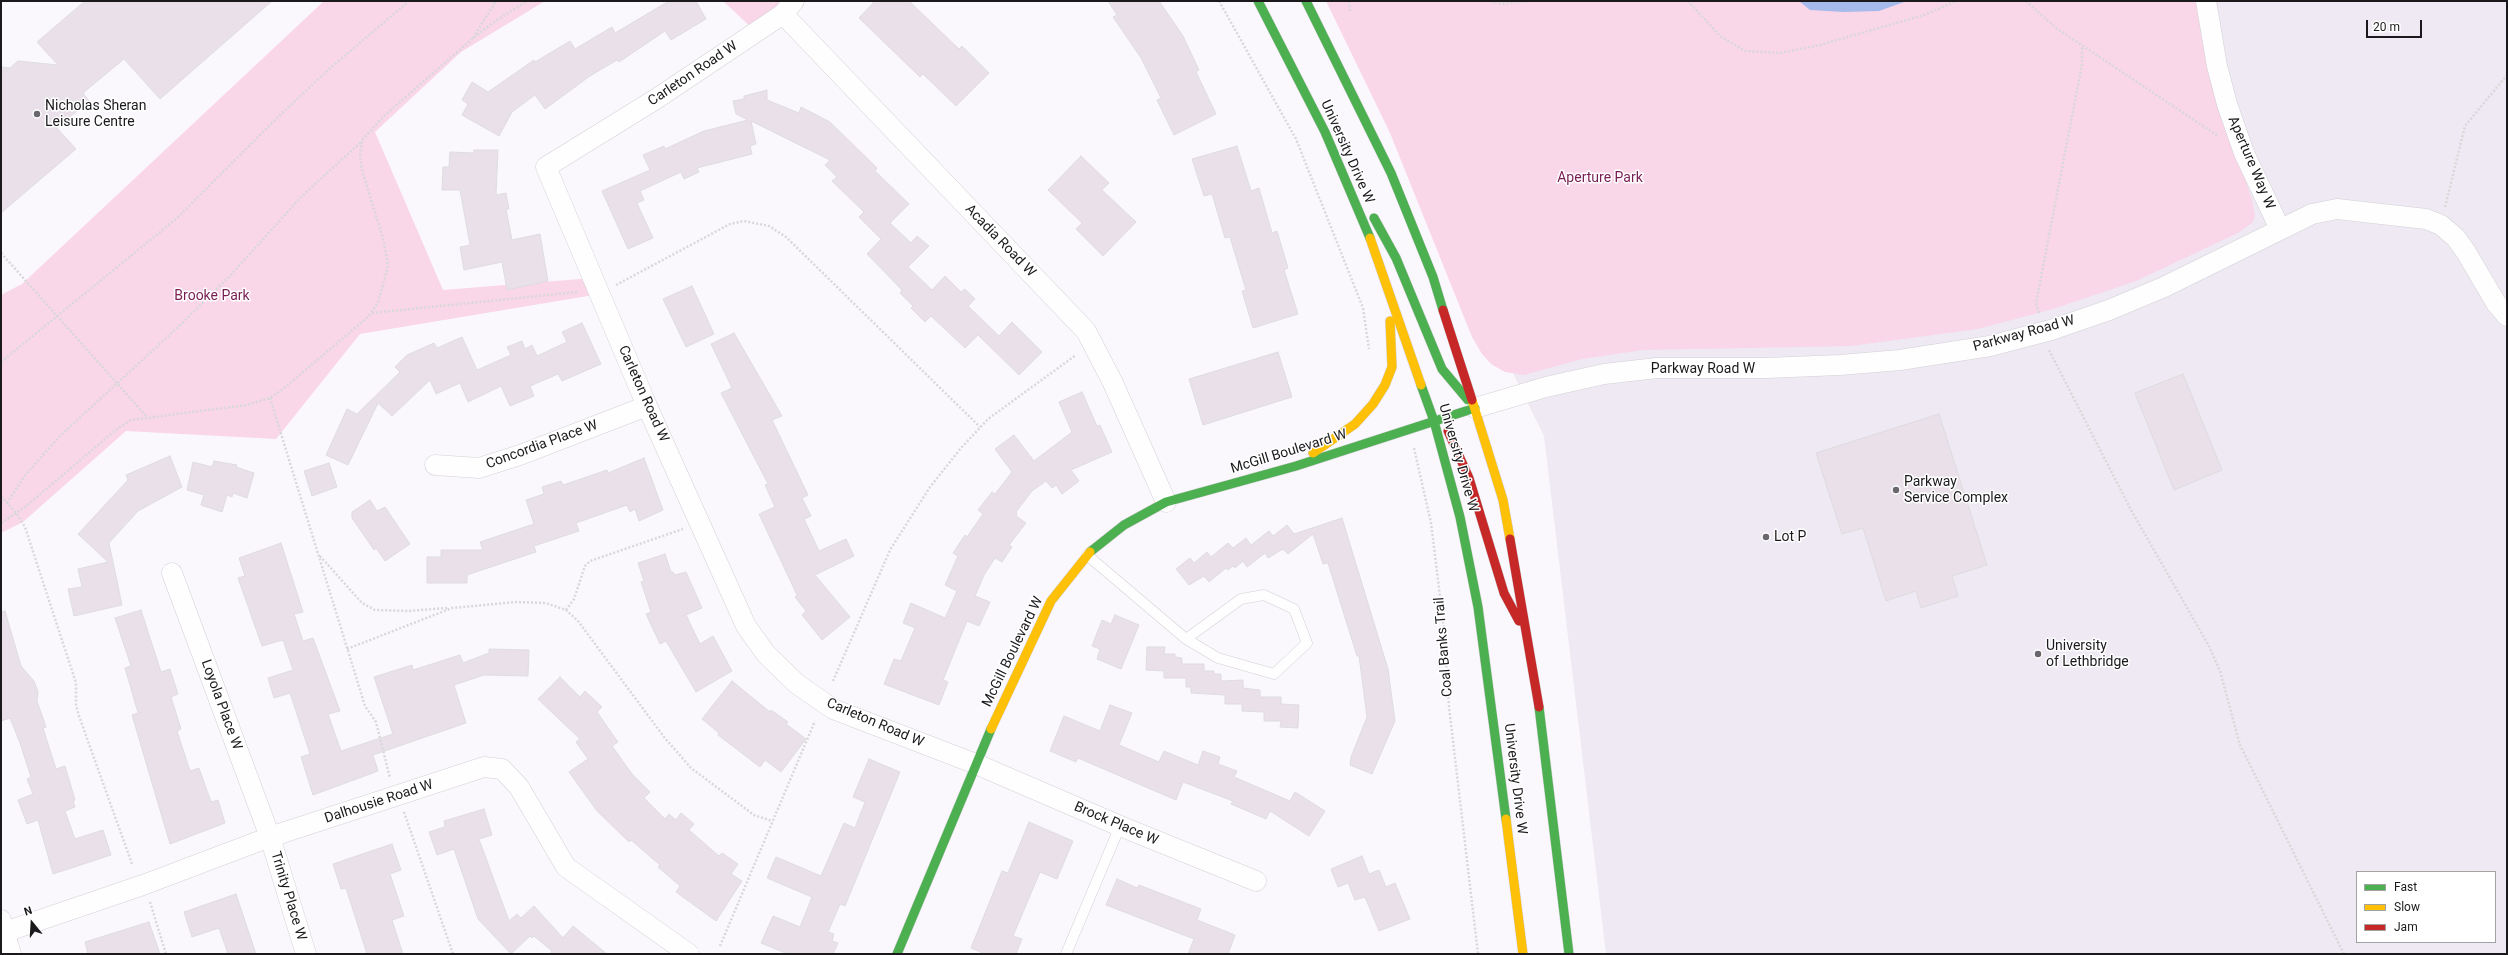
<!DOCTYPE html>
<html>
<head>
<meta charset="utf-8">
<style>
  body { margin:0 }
  #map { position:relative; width:2508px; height:955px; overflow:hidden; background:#faf8fd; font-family:Roboto,sans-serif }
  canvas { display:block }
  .frame { position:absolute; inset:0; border:2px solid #1b191c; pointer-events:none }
  .legend { position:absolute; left:2356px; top:871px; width:140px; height:72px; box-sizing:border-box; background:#fff; border:1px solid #a4a3a4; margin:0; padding:5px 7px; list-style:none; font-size:12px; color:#1b191c }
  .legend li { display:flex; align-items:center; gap:8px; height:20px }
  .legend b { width:20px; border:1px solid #a4a3a4 }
  .north { position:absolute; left:12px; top:903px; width:40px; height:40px; -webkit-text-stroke:3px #fff; paint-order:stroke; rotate:342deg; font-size:11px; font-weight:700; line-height:16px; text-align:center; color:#1b191c }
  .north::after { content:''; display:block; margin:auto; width:14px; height:18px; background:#1b191c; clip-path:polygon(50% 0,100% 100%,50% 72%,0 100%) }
  .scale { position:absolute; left:2366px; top:20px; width:56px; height:18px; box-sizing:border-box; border:2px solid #1b191c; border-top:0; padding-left:5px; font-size:12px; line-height:14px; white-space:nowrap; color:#1b191c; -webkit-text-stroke:3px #fff; paint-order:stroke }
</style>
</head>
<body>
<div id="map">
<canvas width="2508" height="955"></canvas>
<div class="frame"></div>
<ul class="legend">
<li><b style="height:5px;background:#4caf50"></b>Fast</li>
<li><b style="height:5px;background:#ffc107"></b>Slow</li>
<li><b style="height:5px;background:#c62828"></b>Jam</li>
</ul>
<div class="north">N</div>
<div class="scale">20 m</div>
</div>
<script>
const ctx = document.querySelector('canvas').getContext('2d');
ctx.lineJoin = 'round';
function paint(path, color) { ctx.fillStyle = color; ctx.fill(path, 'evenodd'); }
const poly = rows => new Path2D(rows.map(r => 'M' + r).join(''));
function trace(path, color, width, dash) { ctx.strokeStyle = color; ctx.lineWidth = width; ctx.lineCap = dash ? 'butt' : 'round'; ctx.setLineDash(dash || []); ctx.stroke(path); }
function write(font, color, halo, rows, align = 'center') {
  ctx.font = font + ' Roboto,sans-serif'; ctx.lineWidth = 3; ctx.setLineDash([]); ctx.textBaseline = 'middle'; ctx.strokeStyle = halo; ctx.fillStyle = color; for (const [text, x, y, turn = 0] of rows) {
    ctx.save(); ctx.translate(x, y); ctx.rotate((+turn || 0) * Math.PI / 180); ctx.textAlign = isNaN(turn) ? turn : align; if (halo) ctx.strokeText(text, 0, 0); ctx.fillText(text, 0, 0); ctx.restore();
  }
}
const built = poly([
  [1329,1,2507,1,2507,954,1606,954,1544,436],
  [2357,872,2495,872,2495,942,2357,942]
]);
const green = poly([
  [324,1,545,1,461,52,375,132,443,290,593,278,600,294,360,334,276,439,126,431,23,522,1,533,1,295,22,284],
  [723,1,794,1,756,32],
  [1326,1,2202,1,2228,127,2252,200,2255,216,2253,222,2238,233,2136,281,2053,309,1978,329,1851,346,1643,350,1582,359,1524,375,1505,372,1491,364,1482,354,1472,337,1390,133]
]);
const water = poly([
  [1799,1,1907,1,1879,11,1844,12,1810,10]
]);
const building = poly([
  [85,1,272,1,160,99,124,59,83,93,89,101,57,128,76,149,1,213,1,67,10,68,18,61,58,65,37,42,85,1],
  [669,1,696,1,706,19,671,40,665,31,619,62,617,60,590,76,545,109,535,95,512,112,499,136,462,115,468,104,462,100,472,82,488,92,534,60,535,62,570,41,575,49,612,27,615,33,669,1],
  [875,1,909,1,959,49,962,46,989,73,956,106,923,74,920,77,859,18,875,1],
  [1108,1,1159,1,1183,36,1199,70,1196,72,1216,114,1174,135,1157,100,1161,98,1141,58,1113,17,1117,15,1108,1],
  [767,90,767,100,799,113,801,107,830,122,877,168,875,171,909,204,890,223,911,243,917,236,929,246,908,267,932,290,945,276,961,292,965,289,975,299,968,306,999,336,1012,322,1042,352,1019,375,978,335,965,348,931,316,925,322,911,308,913,306,900,293,902,290,867,254,881,239,859,217,864,212,832,181,837,177,825,165,830,160,751,121,756,144,750,146,752,154,697,168,699,172,684,179,681,172,640,191,644,200,637,203,653,238,628,249,602,191,650,170,643,155,664,146,665,149,704,131,748,120,736,114,733,101,744,99,744,96,767,90],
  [1237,146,1251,191,1259,188,1272,233,1277,231,1288,268,1284,270,1298,314,1253,328,1242,291,1246,290,1230,237,1225,238,1212,194,1204,196,1192,159,1237,146],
  [474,150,498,150,496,195,506,193,509,209,506,209,512,240,540,234,548,281,507,290,502,262,464,270,460,247,470,245,460,190,442,190,443,167,449,167,450,152,474,153,474,150],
  [1081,156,1109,183,1102,190,1136,222,1103,256,1076,229,1082,223,1048,190,1081,156],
  [692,286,714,334,686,347,663,299,692,286],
  [582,323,601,364,562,381,558,374,530,386,534,396,510,406,501,386,468,402,460,383,436,394,430,380,392,416,378,403,348,465,326,455,347,409,357,414,400,372,395,367,407,355,434,343,437,348,462,337,477,370,511,355,507,347,522,341,525,349,532,345,537,356,567,342,562,332,582,323],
  [734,333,782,416,772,420,808,495,802,498,811,516,804,519,819,551,846,539,854,556,815,575,850,617,822,640,802,615,806,611,795,597,797,595,759,514,775,507,765,485,768,484,721,393,732,388,711,344,734,333],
  [1278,352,1292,397,1203,425,1189,379,1278,352],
  [2183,374,2222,470,2174,490,2135,393,2183,374],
  [1082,392,1097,426,1100,425,1112,452,1071,470,1079,481,1062,494,1056,485,1052,488,1046,481,1032,491,1016,512,1017,514,1016,516,1026,523,1009,545,1012,547,1002,562,995,558,984,575,975,596,990,602,979,626,967,621,943,680,948,682,939,705,884,684,894,659,901,661,915,628,903,623,911,603,945,618,957,591,945,585,958,556,953,553,965,535,967,537,983,514,978,510,992,492,995,494,1012,472,995,449,1014,435,1034,461,1072,432,1059,402,1082,392],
  [1939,414,1987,565,1952,576,1958,596,1921,608,1916,591,1886,601,1863,528,1842,534,1816,453,1939,414],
  [170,456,182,487,138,511,109,543,122,605,74,616,68,589,82,587,78,569,108,562,78,534,128,480,126,475,170,456],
  [644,458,663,510,639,521,635,509,630,512,627,505,576,523,579,531,534,546,536,552,467,575,467,583,427,583,427,557,441,557,441,550,483,550,480,542,534,524,526,500,544,494,542,487,561,481,563,485,607,470,608,473,644,458],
  [214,461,237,465,236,467,254,473,247,498,233,493,232,497,227,495,222,512,201,505,204,495,187,490,193,462,212,467,214,461],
  [329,463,337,487,312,496,304,471,329,463],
  [370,500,377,511,385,507,410,544,385,561,376,548,374,550,352,518,352,512,370,500],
  [1342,518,1388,669,1395,721,1372,774,1350,765,1351,757,1367,717,1359,656,1357,656,1328,563,1323,564,1313,534,1288,554,1283,549,1268,558,1265,553,1247,567,1243,561,1235,568,1233,566,1228,570,1226,568,1209,582,1204,576,1189,585,1176,569,1190,558,1194,563,1207,552,1211,557,1228,543,1233,548,1246,538,1251,545,1269,531,1273,536,1287,525,1294,534,1342,518],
  [281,543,303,612,294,614,303,641,313,638,340,711,328,714,341,751,393,734,374,677,412,665,413,670,460,655,463,663,489,653,489,649,529,650,528,676,484,675,454,685,466,723,373,755,378,771,313,795,301,757,310,754,290,693,274,698,268,678,293,670,283,640,262,646,238,578,245,576,239,558,281,543],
  [665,554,671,572,673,572,675,575,686,572,702,608,686,615,700,644,713,636,732,671,696,692,666,641,660,644,646,614,651,612,641,582,644,581,638,563,665,554],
  [141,610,161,672,170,669,178,694,171,697,181,729,177,731,190,771,199,768,211,802,218,800,225,823,170,844,132,715,138,713,125,668,131,666,115,618,141,610],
  [5,611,21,666,34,681,38,692,37,701,46,727,43,728,56,769,65,766,75,800,73,801,75,807,65,811,75,839,103,830,111,855,53,874,38,820,27,824,18,800,33,794,27,779,31,777,20,743,10,718,1,721,1,612,5,611],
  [1115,615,1139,625,1121,669,1097,659,1100,649,1092,646,1102,620,1111,624,1115,615],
  [1147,647,1165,647,1164,654,1175,654,1175,657,1182,658,1182,664,1204,664,1204,671,1214,671,1214,674,1221,674,1221,681,1243,680,1243,688,1260,690,1260,697,1281,697,1281,704,1299,705,1298,728,1280,727,1281,721,1264,721,1264,712,1242,711,1242,704,1225,704,1225,695,1191,693,1191,687,1186,687,1186,678,1164,678,1164,671,1146,670,1147,647],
  [560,677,580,697,585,691,602,707,597,712,618,742,612,746,632,774,650,792,644,798,665,819,669,814,676,820,681,813,694,824,689,830,719,856,722,853,738,864,731,874,742,881,716,921,676,892,680,886,658,867,660,865,631,840,629,842,597,811,569,772,588,759,576,742,580,739,538,699,560,677],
  [732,681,770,712,771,710,788,722,786,724,806,739,781,772,765,760,760,767,718,735,719,733,702,719,732,681],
  [1110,705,1132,713,1119,745,1159,762,1164,751,1198,765,1203,751,1220,757,1218,764,1237,771,1234,777,1290,801,1295,792,1325,811,1309,836,1270,811,1266,819,1231,804,1233,801,1183,782,1176,800,1078,758,1076,762,1050,751,1064,716,1100,731,1110,705],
  [869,759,900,772,845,906,840,904,828,932,834,934,832,941,838,943,833,954,788,954,761,943,773,916,800,927,812,897,767,878,776,857,821,876,844,823,855,828,865,802,853,797,869,759],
  [484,809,492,835,479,839,509,921,517,914,521,918,534,906,563,938,573,926,607,954,550,954,552,951,534,936,532,938,530,936,511,954,478,919,454,849,437,855,429,832,445,827,444,821,484,809],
  [1029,822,1073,841,1057,879,1040,872,1013,936,1022,939,1016,954,985,954,971,948,1002,871,1008,873,1029,822],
  [392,844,401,870,390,874,404,916,392,920,403,954,367,954,346,888,341,889,333,864,392,844],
  [1362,856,1369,874,1379,870,1386,887,1395,883,1410,919,1379,931,1365,897,1355,900,1348,883,1338,887,1331,869,1362,856],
  [1117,879,1137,888,1139,885,1201,909,1197,920,1235,935,1228,954,1188,954,1194,939,1106,905,1117,879],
  [236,894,256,954,228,954,219,928,192,937,184,912,236,894],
  [149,922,160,954,88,954,85,942,149,922]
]);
const path = poly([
  [1219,1,1296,139,1363,308,1369,349],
  [1349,1,1350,11],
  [1491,1,1502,4,1528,1],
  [1688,1,1720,36,1745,51,1780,53,1820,45,1924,15,1956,1],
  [2026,1,2056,28,2218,136],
  [473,38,496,1],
  [2445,207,2465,126,2507,75],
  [1,253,147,417],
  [616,285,730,224,744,221,769,226,786,237,980,427],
  [372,313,577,292],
  [2039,313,2036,303,2082,65,2082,46],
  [2049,350,2131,510,2209,646,2220,671,2240,745,2344,954],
  [1,362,176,219,276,119,328,70,409,1],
  [270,398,365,706,376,722,390,778],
  [1414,448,1431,523,1444,629,1449,707,1478,954],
  [1,496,16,513,25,527,76,683,76,705,79,716,132,864],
  [7,503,26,474,60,436,177,328,229,277,301,197,362,141],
  [1,523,25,507,117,429,131,420,247,405,270,398,283,389,368,317,378,303,388,266,384,242,362,170,360,157,362,140,385,115,471,40,494,22,527,1],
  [320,556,362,603,375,610,408,611,447,608],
  [566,610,574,599,585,566,590,561,683,529],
  [347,649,452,608,516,602,546,603,566,610,578,621,664,737,691,768,754,815,772,821],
  [833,681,890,550,930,487,961,448,988,419,1076,355],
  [404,812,453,954],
  [150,902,166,954],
  [720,946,815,721]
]);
const lane = poly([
  [1087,555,1186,639],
  [1264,595,1294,609,1307,643,1274,674,1218,658,1186,639,1241,599,1264,595],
  [1066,954,1120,826]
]);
const street = poly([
  [794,1,783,14,656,99,546,167,647,406,746,626,766,654,797,684,833,709,976,764,1120,826,1256,881],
  [2206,1,2217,66,2227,104,2244,153,2280,229],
  [783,14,1086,331,1113,383,1166,502],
  [1475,408,1546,387,1604,374,1657,368,1766,368,1840,365,1900,360,1990,346,2051,330,2109,310,2164,287,2312,214,2337,209,2426,219,2441,225,2456,238,2466,252,2496,303,2507,316],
  [435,465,479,468,520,455,647,406],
  [172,573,270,837,306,954],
  [1,920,11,954],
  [5,932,143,885,270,837,484,767,502,769,519,787,566,867,689,954]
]);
const fast = poly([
  [1258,1,1325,132,1370,238],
  [1306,1,1391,173,1433,277,1443,310],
  [1374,218,1396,258,1442,369,1468,400],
  [1421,385,1434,421,1460,517,1478,607,1506,819],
  [1090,552,1124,525,1166,502,1296,466,1475,408],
  [1539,707,1569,954],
  [897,954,991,729]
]);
const slow = poly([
  [1370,238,1421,385],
  [1472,400,1503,500,1510,539],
  [1313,453,1355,424,1373,404,1385,385,1392,367,1390,321],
  [991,729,1051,601,1090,552],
  [1506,819,1523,954]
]);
const jam = poly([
  [1443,310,1472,400],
  [1448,431,1469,478,1504,593,1519,621],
  [1510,539,1539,707]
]);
const markers = [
  [37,114,4,"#69676b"],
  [1896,490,4,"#69676b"],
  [1766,537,4,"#69676b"],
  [2038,654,4,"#69676b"]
];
const streetNames = [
  ["Carleton Road W",693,74,-34],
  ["University Drive W",1347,152,66],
  ["Aperture Way W",2251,163,67],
  ["Acadia Road W",1000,241,46],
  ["Parkway Road W",2024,334,-15],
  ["Parkway Road W",1703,369],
  ["Carleton Road W",643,394,66],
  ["Concordia Place W",542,445,-20],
  ["McGill Boulevard W",1289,452,-17],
  ["University Drive W",1458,458,74],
  ["Coal Banks Trail",1444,647,-95],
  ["McGill Boulevard W",1013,652,-64],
  ["Loyola Place W",221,705,70],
  ["Carleton Road W",875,723,23],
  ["University Drive W",1515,779,83],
  ["Dalhousie Road W",379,802,-18],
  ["Brock Place W",1116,824,23],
  ["Trinity Place W",288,896,73]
];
const poiNames = [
  ["Nicholas Sheran",45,106],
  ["Leisure Centre",45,122],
  ["Parkway",1904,482],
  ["Service Complex",1904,498],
  ["Lot P",1774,537],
  ["University",2046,646],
  ["of Lethbridge",2046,662]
];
const parkNames = [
  ["Aperture Park",1600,178],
  ["Brooke Park",212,296]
];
paint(built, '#eee9f3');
paint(green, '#fad6e9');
paint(water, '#a6bbec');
paint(building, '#e9e0ea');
trace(building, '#dedcdf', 1);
trace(lane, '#d2d0d4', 11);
trace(street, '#d2d0d4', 21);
trace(fast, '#d2d0d4', 10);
trace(slow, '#d2d0d4', 10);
trace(jam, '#d2d0d4', 10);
trace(path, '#d8d8d8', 2.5, [2, 2]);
trace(lane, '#fefeff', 10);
trace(street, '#fefeff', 20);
trace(fast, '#4caf50', 9);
trace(slow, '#ffc107', 9);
trace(jam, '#c62828', 9);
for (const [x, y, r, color] of markers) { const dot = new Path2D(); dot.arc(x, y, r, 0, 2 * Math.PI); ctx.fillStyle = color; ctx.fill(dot); trace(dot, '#fff', 1.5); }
write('14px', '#1b191c', '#fff', streetNames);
write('14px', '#1b191c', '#fff', poiNames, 'left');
write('14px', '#781d52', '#fff', parkNames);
</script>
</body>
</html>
